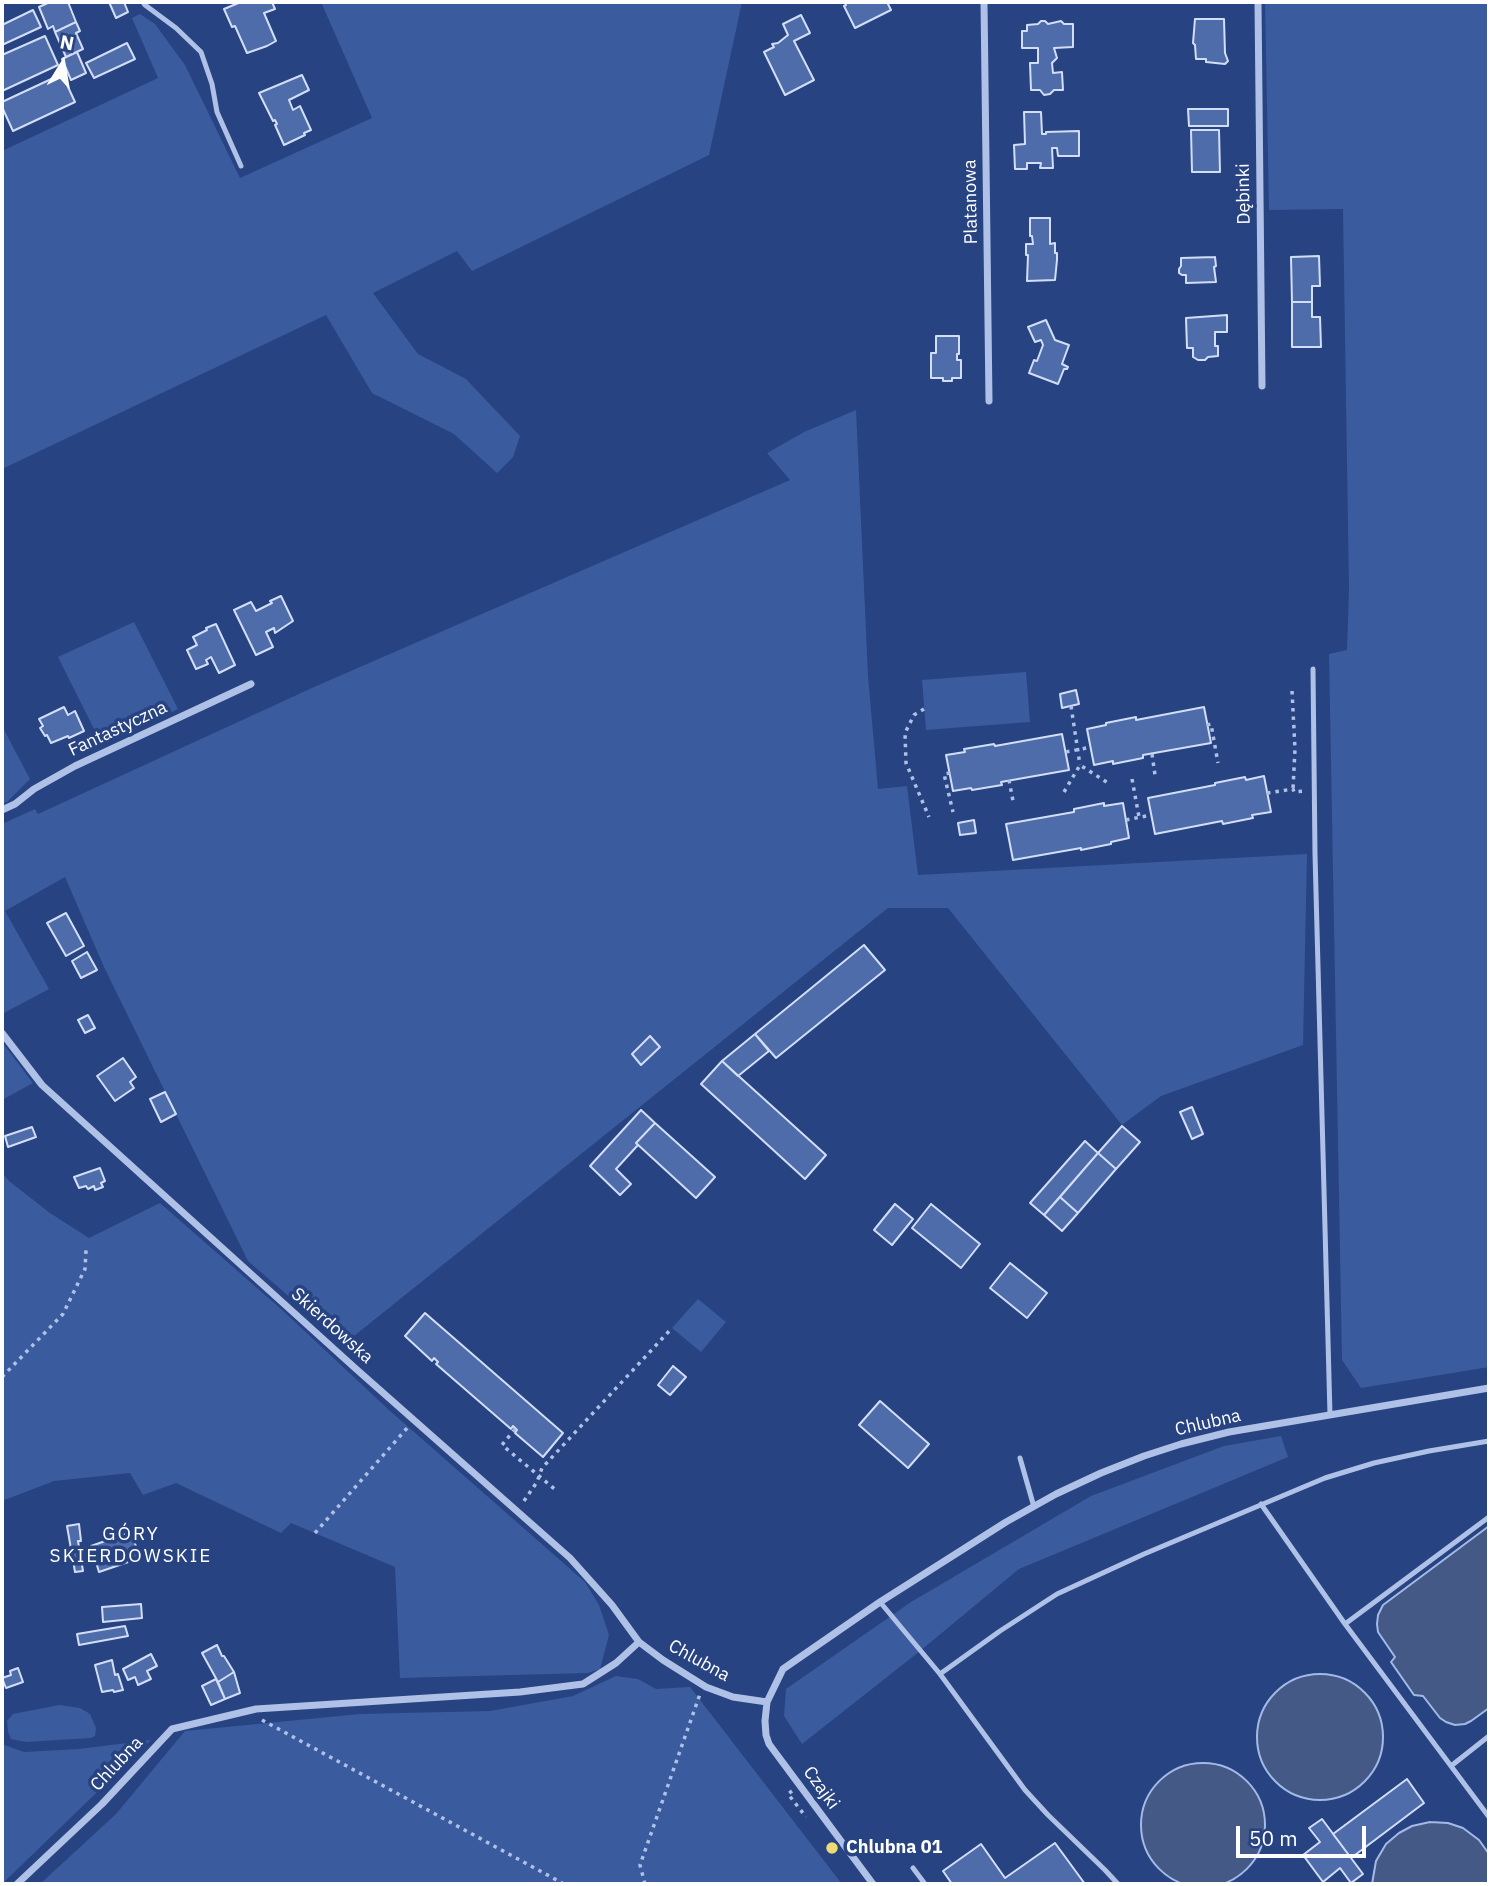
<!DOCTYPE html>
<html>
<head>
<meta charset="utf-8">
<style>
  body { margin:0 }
  #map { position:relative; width:1491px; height:1886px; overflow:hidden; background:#274381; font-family:"IBM Plex Sans",sans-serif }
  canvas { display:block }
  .frame { position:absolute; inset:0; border:4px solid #fff; pointer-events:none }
  .north { position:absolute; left:28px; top:28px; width:70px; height:70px; -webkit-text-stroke:5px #274381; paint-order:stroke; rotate:11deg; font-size:19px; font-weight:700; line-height:28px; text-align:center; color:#fff }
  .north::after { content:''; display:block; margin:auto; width:24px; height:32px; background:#fff; clip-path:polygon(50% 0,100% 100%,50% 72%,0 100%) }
  .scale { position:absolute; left:1236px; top:1826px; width:130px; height:32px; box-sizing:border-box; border:4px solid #fff; border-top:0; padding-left:9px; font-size:21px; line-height:24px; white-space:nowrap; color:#fff; -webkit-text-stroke:5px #274381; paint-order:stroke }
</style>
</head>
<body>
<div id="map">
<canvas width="1491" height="1886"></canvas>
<div class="frame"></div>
<div class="north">N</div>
<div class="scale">50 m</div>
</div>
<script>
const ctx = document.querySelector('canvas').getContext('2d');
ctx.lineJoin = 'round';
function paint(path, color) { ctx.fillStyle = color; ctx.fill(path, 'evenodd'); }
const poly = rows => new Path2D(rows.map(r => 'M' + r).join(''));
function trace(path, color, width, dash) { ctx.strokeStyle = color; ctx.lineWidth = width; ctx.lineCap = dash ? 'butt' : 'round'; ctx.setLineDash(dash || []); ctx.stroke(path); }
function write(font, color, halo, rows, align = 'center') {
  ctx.font = font + ' "IBM Plex Sans",sans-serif'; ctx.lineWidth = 7; ctx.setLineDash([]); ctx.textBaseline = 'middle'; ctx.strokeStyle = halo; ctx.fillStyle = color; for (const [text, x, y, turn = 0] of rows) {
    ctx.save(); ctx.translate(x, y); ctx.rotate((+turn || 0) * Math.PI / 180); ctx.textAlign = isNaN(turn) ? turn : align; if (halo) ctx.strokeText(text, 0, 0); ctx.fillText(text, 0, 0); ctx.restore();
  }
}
const green = poly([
  [321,2,742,2,709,155,472,271,457,251,373,293,418,354,466,379,520,436,513,457,497,473,454,434,372,393,326,315,2,469,2,151,158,78,132,18,140,14,155,24,185,65,240,178,372,118],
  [1265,2,1489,2,1489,1367,1361,1388,1342,1360,1329,654,1347,650,1349,590,1343,209,1269,210],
  [856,410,868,676,878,789,907,786,918,875,1307,854,1303,1045,1161,1096,1122,1125,948,908,888,908,344,1344,248,1261,104,967,65,877,5,911,49,989,2,1014,2,824,35,809,38,814,314,687,790,480,767,453,804,432],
  [134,622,178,709,102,745,58,657],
  [1026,672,1030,722,926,730,922,680],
  [2,726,30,779,7,802,2,804],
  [2,1042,33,1083,2,1100],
  [2,1173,9,1181,50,1213,89,1238,160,1203,281,1309,389,1410,585,1582,599,1605,609,1635,600,1669,588,1673,400,1678,395,1567,291,1523,281,1533,176,1483,143,1495,130,1473,54,1481,2,1501],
  [698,1299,726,1322,701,1352,672,1328],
  [1281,1436,1288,1457,1019,1569,920,1651,802,1744,784,1716,786,1689,911,1602,1091,1496,1224,1446],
  [616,1676,638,1679,656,1689,690,1687,842,1884,40,1884,116,1814,185,1731,360,1714,490,1711,573,1696],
  [59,1705,80,1708,90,1714,96,1728,95,1736,91,1738,26,1742,11,1739,8,1732,7,1721,13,1714],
  [151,1740,2,1884,2,1744,24,1752,79,1749]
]);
const water = poly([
  [1489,1526,1489,1708,1471,1721,1465,1724,1455,1725,1446,1722,1440,1718,1423,1696,1414,1695,1391,1662,1395,1657,1378,1632,1377,1624,1378,1615,1383,1605,1489,1526],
  '1257 1737a63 63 0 1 1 126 0a63 63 0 1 1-126 0Z',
  '1141 1825a62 62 0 1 1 124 0a62 62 0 1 1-124 0Z',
  [1430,1822,1448,1823,1463,1828,1479,1840,1489,1854,1489,1884,1372,1884,1376,1861,1386,1844,1399,1833,1412,1826,1430,1822]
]);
const building = poly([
  [50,2,68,2,76,22,55,32,53,26,48,29,39,7,50,2],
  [109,2,124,2,128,12,116,18,109,2],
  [241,2,272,2,275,9,264,13,276,41,267,46,247,53,235,26,232,27,224,9,241,2],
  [845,2,887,2,891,10,855,28,844,6,846,5,845,2],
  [33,10,41,27,2,45,2,25,33,10],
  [801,15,810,33,794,41,814,80,785,95,764,52,774,47,772,44,778,43,788,35,783,24,801,15],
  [1195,19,1224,19,1225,53,1228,61,1225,64,1206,62,1206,59,1196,59,1195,45,1193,43,1195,19],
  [1041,21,1045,21,1048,24,1061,21,1064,24,1073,24,1073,47,1054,48,1057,58,1052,63,1053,73,1062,72,1063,90,1054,90,1050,94,1044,95,1040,90,1031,90,1030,63,1038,63,1038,48,1022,48,1022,31,1027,31,1027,25,1038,24,1041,21],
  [76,22,80,31,76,33,83,49,66,57,55,32,76,22],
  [45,36,58,65,2,91,2,55,45,36],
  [127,43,135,59,94,78,86,63,127,43],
  [77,52,86,73,71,80,62,59,77,52],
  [62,74,75,102,13,131,2,107,2,102,62,74],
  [302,75,309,90,289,100,293,110,300,106,311,130,304,133,305,135,284,145,275,125,277,124,275,120,273,121,259,93,302,75],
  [1188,109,1228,109,1228,126,1189,126,1188,109],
  [1024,112,1041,112,1042,134,1046,134,1046,132,1079,131,1079,156,1058,156,1057,148,1052,148,1053,168,1040,168,1041,163,1027,163,1027,169,1015,169,1014,145,1025,144,1024,112],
  [1191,130,1219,130,1220,172,1192,172,1191,130],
  [1030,218,1050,218,1050,244,1055,243,1055,253,1057,253,1057,260,1055,280,1027,281,1028,255,1026,255,1026,244,1033,244,1032,236,1030,236,1030,218],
  [1319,256,1320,286,1312,286,1312,302,1292,302,1291,257,1319,256],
  [1215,257,1216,266,1214,267,1216,282,1186,283,1186,275,1182,275,1179,273,1179,269,1181,266,1181,258,1215,257],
  [1292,302,1312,302,1312,317,1320,317,1321,347,1292,347,1292,302],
  [1227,315,1227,332,1215,332,1215,346,1218,346,1218,356,1208,357,1205,360,1198,360,1193,357,1193,348,1187,348,1186,318,1227,315],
  [1046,320,1055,340,1069,345,1062,364,1068,367,1067,369,1064,369,1058,384,1029,373,1034,360,1037,361,1043,345,1041,340,1035,342,1028,327,1046,320],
  [936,336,959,336,959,354,957,354,957,360,961,360,961,378,952,378,952,381,943,381,943,378,931,378,931,353,936,353,936,336],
  [281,596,293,621,275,633,274,628,266,632,273,647,256,655,234,610,251,602,256,611,272,603,270,601,281,596],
  [216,624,235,665,219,673,211,657,206,660,208,664,196,669,187,650,197,645,193,637,207,630,206,628,216,624],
  [1076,690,1079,704,1062,708,1060,694,1076,690],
  [64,707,68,715,75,711,84,731,69,738,68,736,51,743,47,735,45,736,40,728,43,726,39,719,64,707],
  [1204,707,1211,743,1143,755,1143,758,1113,764,1113,761,1094,765,1087,729,1106,725,1106,723,1136,717,1136,720,1204,707],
  [1062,734,1069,770,1001,782,1002,785,972,790,971,788,953,791,946,755,965,752,964,749,994,744,995,746,1062,734],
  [1264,776,1271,812,1252,815,1253,818,1223,824,1222,821,1155,834,1148,798,1215,785,1215,783,1245,777,1246,780,1264,776],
  [1104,803,1104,806,1123,803,1129,838,1111,842,1111,844,1081,850,1081,848,1013,860,1006,824,1074,812,1074,809,1104,803],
  [974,820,976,833,960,835,958,823,974,820],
  [66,913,84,946,66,956,47,923,66,913],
  [864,945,885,970,776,1058,755,1034,864,945],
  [87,952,97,970,81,978,72,961,87,952],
  [88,1015,95,1028,85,1033,78,1020,88,1015],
  [755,1034,769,1051,738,1076,722,1061,755,1034],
  [650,1036,660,1047,641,1065,632,1054,650,1036],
  [123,1058,136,1077,130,1082,134,1088,115,1101,97,1076,123,1058],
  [722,1061,826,1155,805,1179,701,1084,722,1061],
  [165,1092,176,1114,161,1122,150,1099,165,1092],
  [1192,1107,1203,1134,1192,1139,1180,1112,1192,1107],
  [641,1110,655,1123,636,1143,638,1145,616,1169,631,1184,620,1195,590,1166,641,1110],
  [655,1123,715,1177,696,1198,636,1143,655,1123],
  [1122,1126,1140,1142,1116,1169,1098,1153,1122,1126],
  [32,1127,36,1137,8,1147,5,1136,32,1127],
  [1085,1141,1098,1153,1044,1215,1030,1203,1085,1141],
  [1098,1153,1116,1169,1078,1213,1060,1197,1098,1153],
  [100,1168,105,1181,101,1183,103,1187,95,1190,94,1186,88,1189,86,1186,79,1188,74,1177,100,1168],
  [1060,1197,1078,1213,1062,1231,1044,1215,1060,1197],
  [895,1204,913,1219,892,1245,874,1230,895,1204],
  [931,1204,980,1244,961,1268,912,1228,931,1204],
  [1010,1263,1047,1293,1027,1318,990,1288,1010,1263],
  [425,1313,563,1433,543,1457,515,1433,517,1430,513,1426,511,1429,436,1364,438,1362,434,1358,432,1361,405,1336,425,1313],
  [673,1366,686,1377,670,1395,658,1385,673,1366],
  [880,1401,929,1444,908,1468,859,1425,880,1401],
  [79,1524,81,1541,78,1541,83,1571,75,1572,67,1526,79,1524],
  [131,1532,140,1558,99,1572,91,1546,131,1532],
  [141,1604,142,1618,103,1622,102,1607,141,1604],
  [125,1626,128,1636,79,1645,77,1634,125,1626],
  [217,1645,222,1656,224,1656,234,1672,218,1682,202,1653,217,1645],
  [151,1654,157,1666,147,1671,151,1679,138,1685,135,1677,128,1680,123,1669,151,1654],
  [112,1660,115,1675,118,1674,123,1690,114,1692,113,1690,102,1692,95,1665,112,1660],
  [18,1668,23,1682,6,1688,2,1678,11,1675,10,1671,18,1668],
  [234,1672,240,1693,225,1699,218,1682,234,1672],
  [216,1679,225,1699,211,1705,202,1686,216,1679],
  [1407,1779,1424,1803,1351,1858,1333,1834,1407,1779],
  [1322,1819,1363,1874,1351,1883,1340,1868,1323,1882,1303,1855,1320,1842,1309,1828,1322,1819],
  [1055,1843,1085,1884,952,1884,943,1871,981,1844,1005,1878,1055,1843]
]);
const path = poly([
  [1292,691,1295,749,1293,789],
  [1071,706,1080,765],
  [924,709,914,715,905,733,906,763,929,817],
  [1207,725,1211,724,1218,763],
  [1066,752,1091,747],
  [1152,754,1155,775],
  [950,773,944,774,953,812],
  [1132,779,1139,817],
  [1009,780,1013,801],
  [1064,792,1080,765,1108,783],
  [1267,793,1293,789,1294,792,1305,791],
  [1126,820,1151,815],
  [2,1377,63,1314,85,1269,86,1250],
  [515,1429,502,1445,557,1491],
  [524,1501,537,1482,542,1468,672,1328],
  [315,1533,408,1427],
  [262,1720,564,1884],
  [792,1791,788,1794,806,1817],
  [645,1884,640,1865,700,1694]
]);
const service = poly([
  [143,2,145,5,176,28,201,52,212,84,217,112,241,166],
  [1313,669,1315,854,1330,1415],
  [1020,1458,1034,1507],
  [1261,1504,1345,1624,1489,1817],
  [880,1602,940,1674,1025,1790,1048,1815,1105,1870,1118,1884],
  [1345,1624,1489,1517],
  [940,1674,1000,1631,1057,1594,1144,1554,1325,1478,1374,1463,1429,1451,1489,1441],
  [1451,1766,1489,1736],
  [913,1868,925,1884]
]);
const minor = poly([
  [984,2,989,401],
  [1258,2,1262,386],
  [2,810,15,804,34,789,75,766,251,684],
  [2,1033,42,1085,355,1368,570,1558,612,1605,639,1642],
  [17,1884,102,1804,172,1729,256,1709,520,1692,583,1684,616,1663,639,1642,663,1660,706,1687,733,1697,767,1702],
  [873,1884,769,1744,766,1735,765,1721,767,1702,783,1669,880,1602,1006,1522,1056,1494,1101,1473,1144,1456,1181,1444,1229,1432,1489,1388]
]);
const markers = [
  [832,1848,7,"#efdb75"]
];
const streetNames = [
  ["Dębinki",1244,194,-91],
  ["Platanowa",971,202,-91],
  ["Fantastyczna",118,729,-25],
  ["Skierdowska",332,1326,42],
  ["Chlubna",1208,1423,-13],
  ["Chlubna",699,1661,29],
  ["Chlubna",117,1764,-47],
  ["Czajki",821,1788,54]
];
const poiNames = [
  ["Chlubna 01",846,1848]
];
const neighbourhoodNames = [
  ["GÓRY",131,1535],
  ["SKIERDOWSKIE",131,1557]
];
paint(green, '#3b5b9f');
paint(water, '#445986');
trace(water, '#a3bae7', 2);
paint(building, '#4f6caa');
trace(building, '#d2def5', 2);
trace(path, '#afc1e6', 3.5, [3.5, 5]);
trace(service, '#afc1e6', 5);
trace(minor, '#afc1e6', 7);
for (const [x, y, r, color] of markers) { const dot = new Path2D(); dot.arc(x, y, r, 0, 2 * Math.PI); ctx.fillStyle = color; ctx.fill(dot); trace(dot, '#274381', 2.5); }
write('18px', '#fff', '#274381', streetNames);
write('bold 18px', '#fff', '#274381', poiNames, 'left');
ctx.letterSpacing = '2px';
write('19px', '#fff', '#274381', neighbourhoodNames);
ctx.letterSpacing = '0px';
</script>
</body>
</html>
